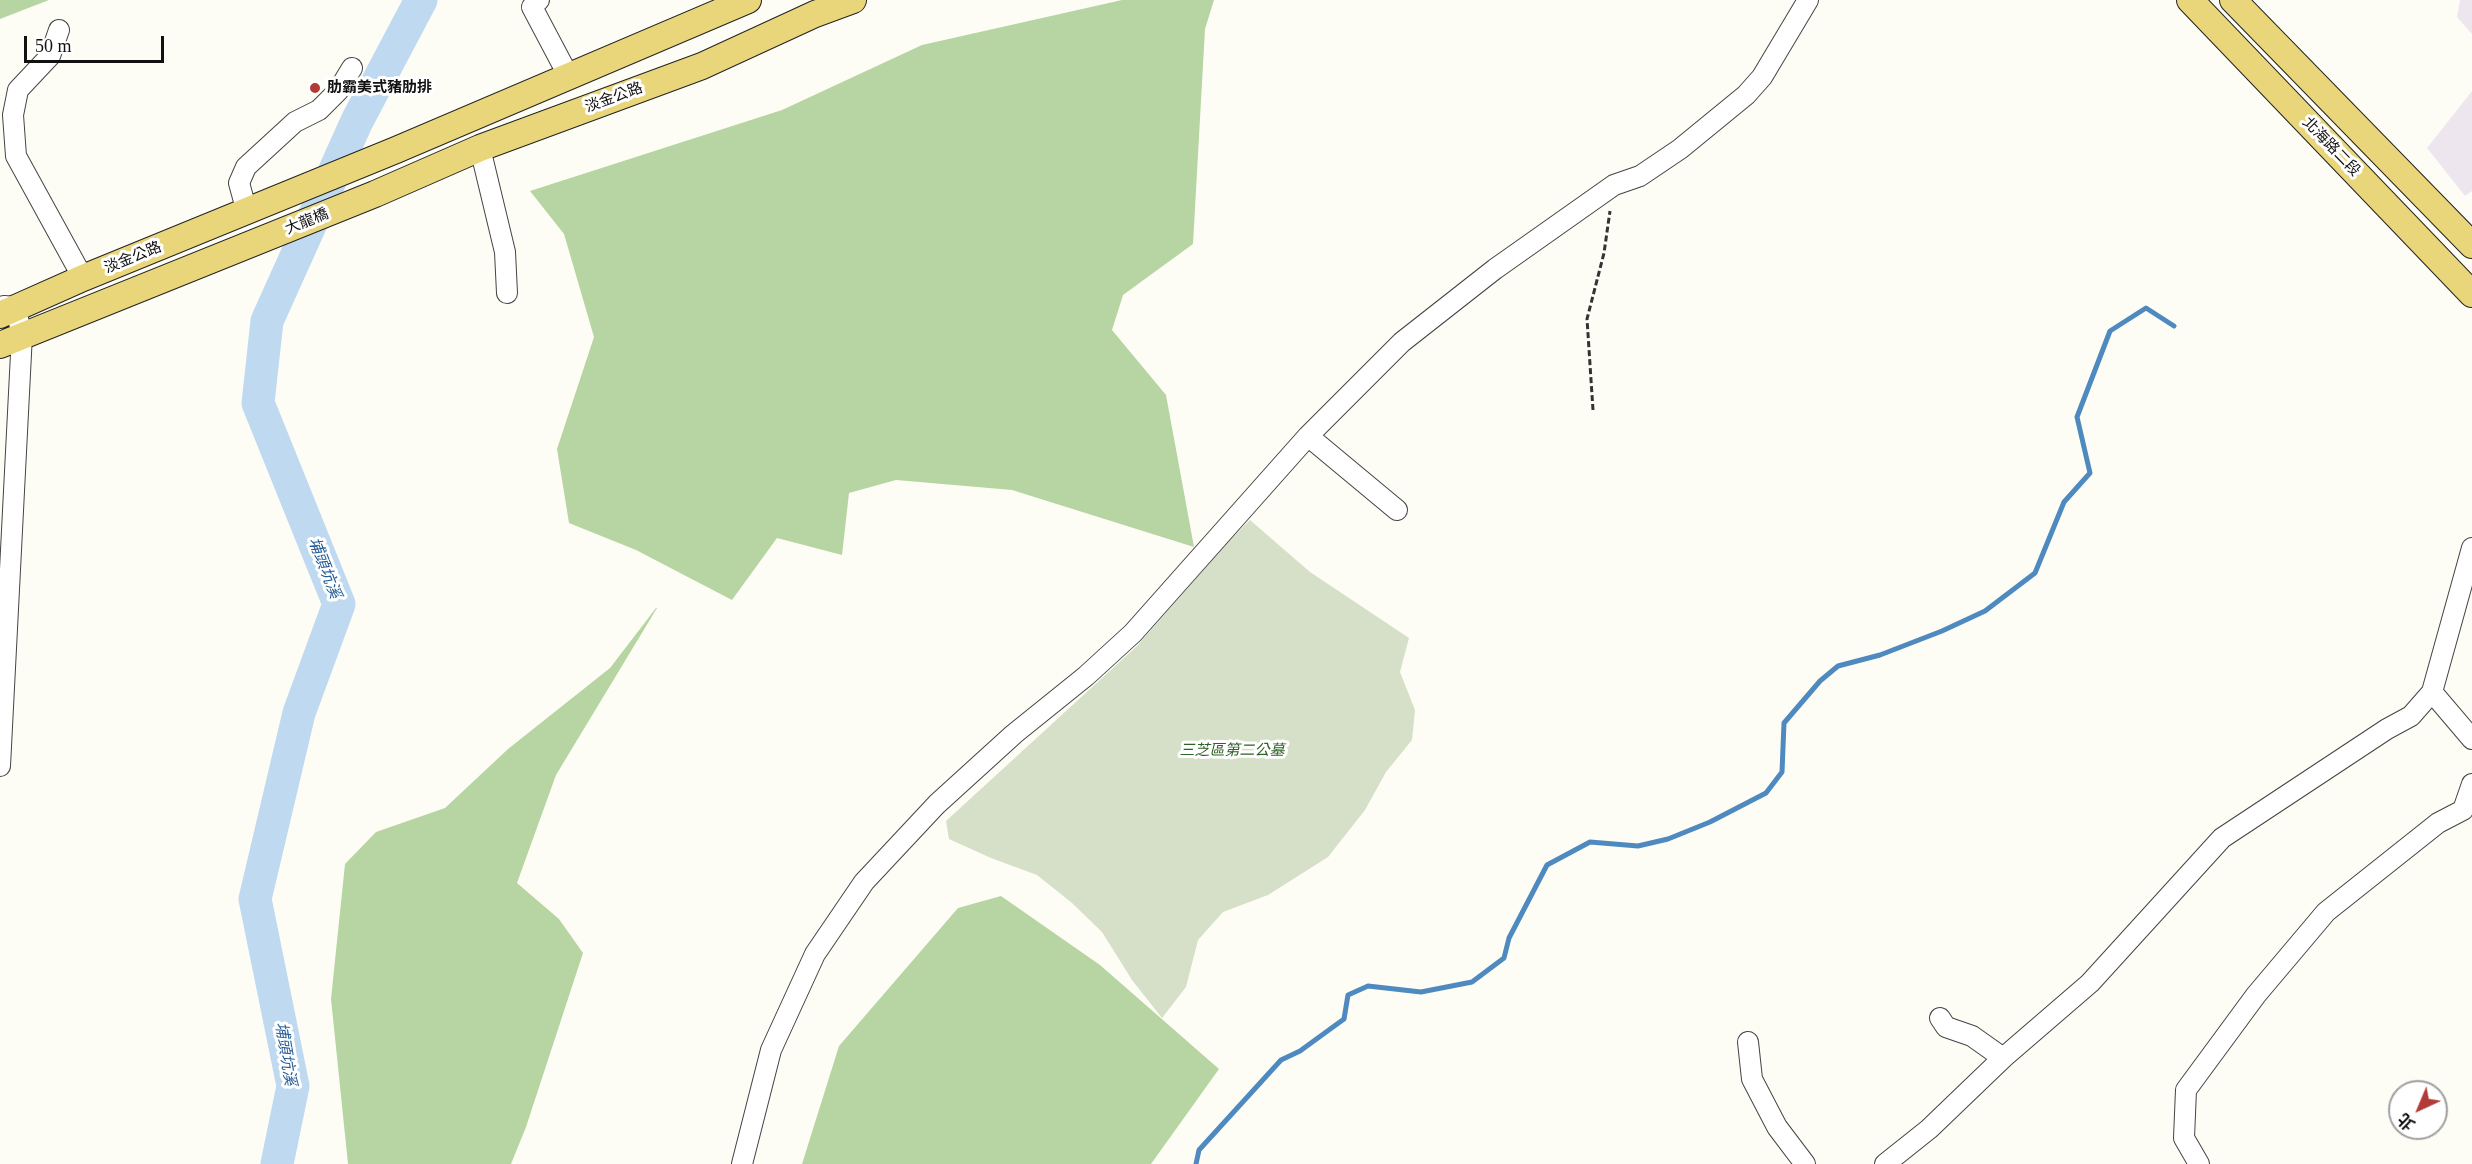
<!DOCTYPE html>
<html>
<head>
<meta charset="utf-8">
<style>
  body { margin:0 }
  #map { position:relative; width:2472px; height:1164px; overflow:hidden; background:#fefdf5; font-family:"Times New Roman","Noto Sans TC",serif }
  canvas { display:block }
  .north { position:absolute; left:2388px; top:1080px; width:60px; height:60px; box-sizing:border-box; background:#fff; border:2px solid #a0a0a0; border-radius:50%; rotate:224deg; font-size:16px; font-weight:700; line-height:24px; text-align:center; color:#111 }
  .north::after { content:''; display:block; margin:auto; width:21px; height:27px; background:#b23a37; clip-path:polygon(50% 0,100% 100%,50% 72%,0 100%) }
  .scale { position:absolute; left:24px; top:36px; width:140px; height:27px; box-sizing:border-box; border:3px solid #111; border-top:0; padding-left:8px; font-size:18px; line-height:21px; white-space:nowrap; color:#111; -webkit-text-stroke:4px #fff; paint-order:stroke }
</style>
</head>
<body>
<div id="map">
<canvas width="2472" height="1164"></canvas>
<div class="north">北</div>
<div class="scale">50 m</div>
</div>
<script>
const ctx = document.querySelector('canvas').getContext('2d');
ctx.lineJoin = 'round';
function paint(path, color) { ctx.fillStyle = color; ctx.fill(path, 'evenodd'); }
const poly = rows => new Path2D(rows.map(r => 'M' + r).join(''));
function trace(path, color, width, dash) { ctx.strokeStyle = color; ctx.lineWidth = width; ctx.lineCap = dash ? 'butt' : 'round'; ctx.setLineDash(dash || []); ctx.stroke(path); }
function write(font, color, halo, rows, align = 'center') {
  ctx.font = font + ' "Times New Roman","Noto Sans TC",serif'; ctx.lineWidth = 6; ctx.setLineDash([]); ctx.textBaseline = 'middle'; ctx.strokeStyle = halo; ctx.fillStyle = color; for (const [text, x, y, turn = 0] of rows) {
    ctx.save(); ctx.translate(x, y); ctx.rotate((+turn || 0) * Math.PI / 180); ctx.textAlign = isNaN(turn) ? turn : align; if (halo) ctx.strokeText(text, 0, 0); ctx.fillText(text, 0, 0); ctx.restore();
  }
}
const industrial = poly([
  [2460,0,2472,0,2472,34,2457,17],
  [2472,91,2472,191,2465,196,2427,148]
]);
const forest = poly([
  [0,0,49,0,0,19],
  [1122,0,1214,0,1205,29,1193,244,1123,295,1112,330,1166,395,1194,547,1012,490,896,480,849,493,842,555,777,538,732,600,636,550,569,523,557,449,594,337,564,234,530,191,782,110,922,45],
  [656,608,657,608,556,775,517,883,559,919,583,953,526,1127,511,1164,348,1164,331,999,345,864,376,832,445,808,508,749,610,668],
  [1001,896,1100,965,1219,1069,1151,1164,802,1164,839,1046,958,908]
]);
const cemetery = poly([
  [1250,520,1310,572,1409,638,1400,672,1415,710,1412,740,1386,772,1365,810,1328,857,1268,895,1223,912,1198,940,1186,987,1162,1018,1132,980,1102,932,1072,903,1037,875,991,858,949,839,946,821,1137,646,1229,541]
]);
const stream = poly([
  [1196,1164,1199,1150,1281,1060,1300,1051,1344,1019,1348,995,1368,986,1421,992,1472,982,1504,958,1509,938,1547,865,1590,842,1638,846,1668,839,1710,822,1766,793,1782,772,1784,723,1820,681,1838,666,1880,655,1942,631,1985,611,2035,573,2064,502,2090,473,2077,417,2110,331,2146,308,2174,326]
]);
const river = poly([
  [277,1164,293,1086,255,899,299,713,339,604,258,403,267,321,357,121,421,0]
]);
const path = poly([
  [1593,410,1587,319,1604,253,1610,211]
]);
const minor = poly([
  [539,0,532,7,569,77],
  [59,30,50,56,18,90,13,115,16,156,83,278],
  [480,148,505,252,507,293],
  [247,212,239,183,246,167,295,122,319,110,338,91,352,68],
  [1308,436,1397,510],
  [2432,692,2472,739],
  [0,766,22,334,15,307,4,306],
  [1940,1018,1946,1027,1972,1036,2003,1058],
  [1748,1042,1752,1079,1777,1127,1805,1164],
  [742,1164,771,1050,815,954,864,882,937,804,1014,734,1086,676,1133,633,1308,436,1402,342,1495,269,1614,185,1640,176,1680,149,1746,95,1762,77,1808,0],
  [1885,1164,1929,1129,2003,1058,2090,983,2222,838,2387,729,2411,716,2432,692,2472,548],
  [2199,1164,2184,1138,2186,1090,2256,995,2326,912,2438,823,2463,810,2472,784]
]);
const major = poly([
  [2190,0,2472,294],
  [2233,0,2472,245],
  [0,315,83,278,396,150,748,0],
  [0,345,375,194,480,148,702,66,815,14,853,0]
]);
const markers = [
  [315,88,6,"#b23a37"]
];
const poiNames = [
  ["肋霸美式豬肋排",327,88]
];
const streetNames = [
  ["淡金公路",614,98,-20],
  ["北海路二段",2331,147,46],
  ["大龍橋",307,222,-22],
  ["淡金公路",133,258,-22]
];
const parkNames = [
  ["三芝區第二公墓",1232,751]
];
const waterNames = [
  ["埔頭坑溪",324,568,69],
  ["埔頭坑溪",285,1054,81]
];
paint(industrial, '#ede6ee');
paint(forest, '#b6d5a2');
paint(cemetery, '#d6dfc7');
trace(stream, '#4e8abf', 5);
trace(river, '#bfdaf0', 33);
trace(minor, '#444', 22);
trace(major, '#222', 28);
trace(path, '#333', 3, [6, 3]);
trace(minor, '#fff', 20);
trace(major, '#ead67a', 26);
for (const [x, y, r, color] of markers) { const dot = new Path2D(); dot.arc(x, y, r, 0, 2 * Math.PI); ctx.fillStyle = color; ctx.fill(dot); trace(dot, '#fff', 2); }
write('bold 15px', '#111', '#fff', poiNames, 'left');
write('15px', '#111', '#fff', streetNames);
write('italic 15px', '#2f6227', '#fff', parkNames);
write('italic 16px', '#265d96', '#fff', waterNames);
</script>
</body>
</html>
